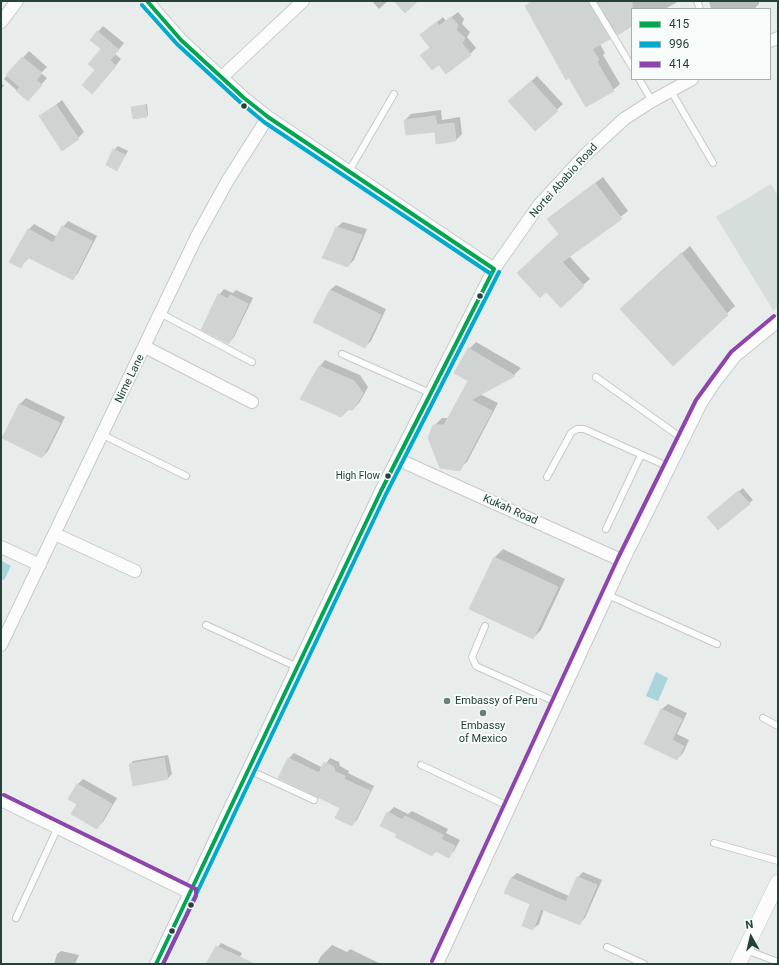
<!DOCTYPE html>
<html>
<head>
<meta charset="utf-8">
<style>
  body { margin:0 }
  #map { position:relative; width:779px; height:965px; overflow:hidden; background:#e8edeb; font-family:Roboto,sans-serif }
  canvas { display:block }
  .frame { position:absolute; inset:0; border:2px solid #24423a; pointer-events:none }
  .legend { position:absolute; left:631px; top:8px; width:140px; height:72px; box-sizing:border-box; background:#f7fbf9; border:1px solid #a3b1ad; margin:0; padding:5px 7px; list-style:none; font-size:12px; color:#24423a }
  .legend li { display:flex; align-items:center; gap:8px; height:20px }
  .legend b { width:20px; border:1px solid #a3b1ad }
  .north { position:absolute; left:731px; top:917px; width:40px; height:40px; -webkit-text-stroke:3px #f7fbf9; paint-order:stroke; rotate:352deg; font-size:11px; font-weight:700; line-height:16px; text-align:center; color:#24423a }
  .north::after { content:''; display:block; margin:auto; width:14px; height:18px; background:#24423a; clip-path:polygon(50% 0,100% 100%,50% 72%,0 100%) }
</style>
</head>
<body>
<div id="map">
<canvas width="779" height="965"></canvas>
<div class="frame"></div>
<ul class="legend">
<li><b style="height:5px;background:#00a651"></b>415</li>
<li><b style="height:5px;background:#00a9ce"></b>996</li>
<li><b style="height:5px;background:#8e44ad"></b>414</li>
</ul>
<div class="north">N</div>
</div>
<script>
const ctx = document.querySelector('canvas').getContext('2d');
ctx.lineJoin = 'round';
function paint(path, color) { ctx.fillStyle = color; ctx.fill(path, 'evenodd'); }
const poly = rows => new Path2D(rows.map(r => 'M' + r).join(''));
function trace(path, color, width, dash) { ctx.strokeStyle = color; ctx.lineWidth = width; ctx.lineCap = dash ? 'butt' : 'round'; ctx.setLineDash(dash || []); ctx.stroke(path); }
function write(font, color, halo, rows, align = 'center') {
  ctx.font = font + ' Roboto,sans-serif'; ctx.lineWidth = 4; ctx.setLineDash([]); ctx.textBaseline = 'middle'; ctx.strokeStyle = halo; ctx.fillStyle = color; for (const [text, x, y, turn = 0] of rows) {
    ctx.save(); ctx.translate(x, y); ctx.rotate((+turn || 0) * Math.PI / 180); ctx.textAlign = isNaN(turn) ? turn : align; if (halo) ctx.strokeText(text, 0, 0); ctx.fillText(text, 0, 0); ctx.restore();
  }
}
const built = poly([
  [771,184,778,196,778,307,773,310,716,217]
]);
const water = poly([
  [2,561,11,566,4,580,1,579],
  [656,672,668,678,658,701,646,696]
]);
const shadow = poly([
  [372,1,388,1,379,9],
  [531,1,679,1,665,9,632,9,632,26,618,33,617,31,609,38,600,44,605,53,603,55,620,84,613,90,569,77,566,78,526,6],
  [709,1,759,1,759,4,754,9,711,9],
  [458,12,464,19,462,24,470,32,467,37,476,48,470,54,439,63,422,55,431,47,427,30,443,17,446,21],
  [103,26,124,43,115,54,121,59,98,87,102,49,98,32],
  [29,51,47,67,41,73,47,78,28,100,4,79],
  [537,76,563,104,535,130,515,96],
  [1,82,4,86,1,88],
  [62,100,84,132,78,138,40,117],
  [147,104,148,115,147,116,133,108],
  [441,110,442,120,460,117,462,134,456,140,435,130,405,120,411,114],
  [118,146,128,151,117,170,114,150],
  [603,177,628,211,569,256,590,279,583,285,546,291,560,234,548,219],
  [68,221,97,236,78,273,73,279,29,257,21,267,10,261,29,229,34,224,57,237,63,227],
  [343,222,367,229,354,260,348,266,337,227],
  [690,246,735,306,673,364,629,301],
  [336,285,386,309,371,341,365,347,330,290],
  [224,289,233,293,236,290,253,298,234,337,229,343,219,295],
  [476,342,521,368,514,375,480,394,498,403,467,462,459,469,434,426,442,418,449,418,469,381,469,349],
  [325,360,360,375,368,387,359,403,353,409,320,366],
  [26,398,65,417,48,451,42,457,3,438,20,404],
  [743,488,753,500,749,503,712,514],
  [503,549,565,579,541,630,533,638,471,608,495,557],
  [668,704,687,713,677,734,689,740,683,753,677,759,662,709],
  [294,753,323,768,330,758,339,762,340,766,349,771,348,773,374,786,357,820,352,825,342,807,279,778,289,758],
  [168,755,172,774,168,778,134,785,130,765,133,761],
  [83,779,117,798,103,822,97,827,77,785],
  [394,807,408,814,412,811,448,829,446,833,460,840,454,851,448,856,437,851,432,855,398,833,388,813],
  [583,872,602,880,585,918,579,924,544,909,539,924,533,929,531,903,506,892,511,878,517,873,569,896,578,877],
  [221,943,242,953,237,964,207,964],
  [332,945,347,952,350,949,381,964,317,964,321,956],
  [61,951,79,955,75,964,54,964,57,954]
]);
const building = poly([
  [394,1,418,1,405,13,394,1],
  [533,1,588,1,610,39,592,49,599,60,597,62,614,91,586,107,569,78,566,80,525,6,533,1],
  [597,1,632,1,632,26,618,35,597,1],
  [451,17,458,25,456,30,465,38,462,43,471,55,446,74,439,65,432,70,420,55,430,48,420,35,436,22,439,26,451,17],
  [97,31,119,50,110,60,116,66,92,94,82,85,95,70,88,64,101,49,90,40,97,31],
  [22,57,42,73,36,80,42,85,28,101,16,91,20,87,6,75,22,57],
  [531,81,558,111,535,131,508,101,531,81],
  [56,105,79,139,62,151,39,116,56,105],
  [145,105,147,117,133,119,131,107,145,105],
  [435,116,437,125,454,123,456,141,436,144,435,132,406,135,404,120,435,116],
  [113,149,125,155,117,171,106,165,113,149],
  [595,183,622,219,562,262,584,286,561,308,546,292,540,298,517,273,559,234,547,219,595,183],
  [62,226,92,241,73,280,27,257,21,268,9,262,28,229,53,243,62,226],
  [336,227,362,235,348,267,322,258,336,227],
  [681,253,728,315,673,366,620,309,681,253],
  [330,290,381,315,365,348,313,322,330,290],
  [218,294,228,299,230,295,248,304,229,344,201,330,218,294],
  [468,348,515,376,471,400,492,411,460,471,440,468,428,438,433,425,444,425,468,381,454,373,468,348],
  [319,366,354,381,363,393,353,410,348,410,341,417,300,399,319,366],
  [19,404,60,423,42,458,2,438,19,404],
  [738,491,750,504,718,530,707,517,738,491],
  [494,557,558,587,533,639,469,609,494,557],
  [661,709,682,719,672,740,684,746,677,760,644,744,661,709],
  [164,758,168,779,133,786,129,764,164,758],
  [288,758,319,773,324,762,334,767,335,772,345,776,344,779,370,791,352,826,335,818,340,808,278,778,288,758],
  [77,784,112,804,97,829,71,814,77,804,68,799,77,784],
  [387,812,403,820,405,816,443,835,441,839,455,846,449,858,435,851,432,856,395,837,397,834,380,826,387,812],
  [577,877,597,885,580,925,541,909,533,930,522,926,530,904,504,893,511,878,566,902,577,877],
  [216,946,255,964,206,964,216,946]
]);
const service = poly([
  [592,1,632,67],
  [697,1,700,9],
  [639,79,652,101],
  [671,91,713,163],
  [349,171,394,94],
  [160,313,252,362],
  [342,354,430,393],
  [596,377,683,439],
  [103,435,186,476],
  [547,477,571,433,577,429,584,429,669,467],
  [606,529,641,455],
  [608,595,717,644],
  [206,625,297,667],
  [485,626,472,657,476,666,558,703],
  [763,718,778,726],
  [421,765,510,807],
  [249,770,314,800],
  [714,843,778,861],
  [16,918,58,827],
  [607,947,644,964],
  [746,950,778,962]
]);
const minor = poly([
  [147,1,181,40,244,98,268,117,494,269],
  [1,22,17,1],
  [770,41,778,38],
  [222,77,303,1],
  [145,347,252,402],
  [397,459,623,561],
  [55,534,135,571],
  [1,547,40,565],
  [1,645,196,238,228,180,268,117],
  [1,800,191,893],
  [156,964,381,491,494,269,539,205,584,156,624,119,652,101,692,79],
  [437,964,623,561,701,403,714,383,735,356,778,321]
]);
const tertiary = poly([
  [738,964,778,882]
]);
const bus1 = poly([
  [147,1,181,40,244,98,268,117,494,269],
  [156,964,381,491,494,269]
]);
const bus2 = poly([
  [142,5,177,44,240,102,264,122,491,274],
  [163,964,386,494,499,272]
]);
const bus3 = poly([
  [4,795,196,889,196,896,163,964],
  [432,961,618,558,696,400,731,352,774,316]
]);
const markers = [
  [244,106,3.5,"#24423a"],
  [480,296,3.5,"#24423a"],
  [388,476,3.5,"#24423a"],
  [447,701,4,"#697e78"],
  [483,713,4,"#697e78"],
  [191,905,3.5,"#24423a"],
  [172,931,3.5,"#24423a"]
];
const busNames = [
  ["High Flow",380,476]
];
const streetNames = [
  ["Nortei Ababio Road",564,181,-48],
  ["Nime Lane",130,379,-64],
  ["Kukah Road",510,510,24]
];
const poiNames = [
  ["Embassy of Peru",455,701],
  ["Embassy",483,726,"center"],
  ["of Mexico",483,739,"center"]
];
paint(built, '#d6dedb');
paint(water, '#a9d4db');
paint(shadow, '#0003');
paint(building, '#cfd4d2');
trace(building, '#d1d6d4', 1);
trace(service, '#c5cac8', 8);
trace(minor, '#c5cac8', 14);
trace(tertiary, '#c5cac8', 16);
trace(service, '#fcfcfc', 6);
trace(minor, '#fcfcfc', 12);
trace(tertiary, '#fcfcfc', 15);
trace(bus1, '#00a651', 4);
trace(bus2, '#00a9ce', 4);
trace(bus3, '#8e44ad', 4);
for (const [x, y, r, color] of markers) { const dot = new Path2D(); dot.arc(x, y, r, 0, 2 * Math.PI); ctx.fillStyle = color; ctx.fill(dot); trace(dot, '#f7fbf9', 1.5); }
write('10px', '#24423a', '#f7fbf9', busNames, 'right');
write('11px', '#24423a', '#f7fbf9', streetNames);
write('11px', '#24423a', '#f7fbf9', poiNames, 'left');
</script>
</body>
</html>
